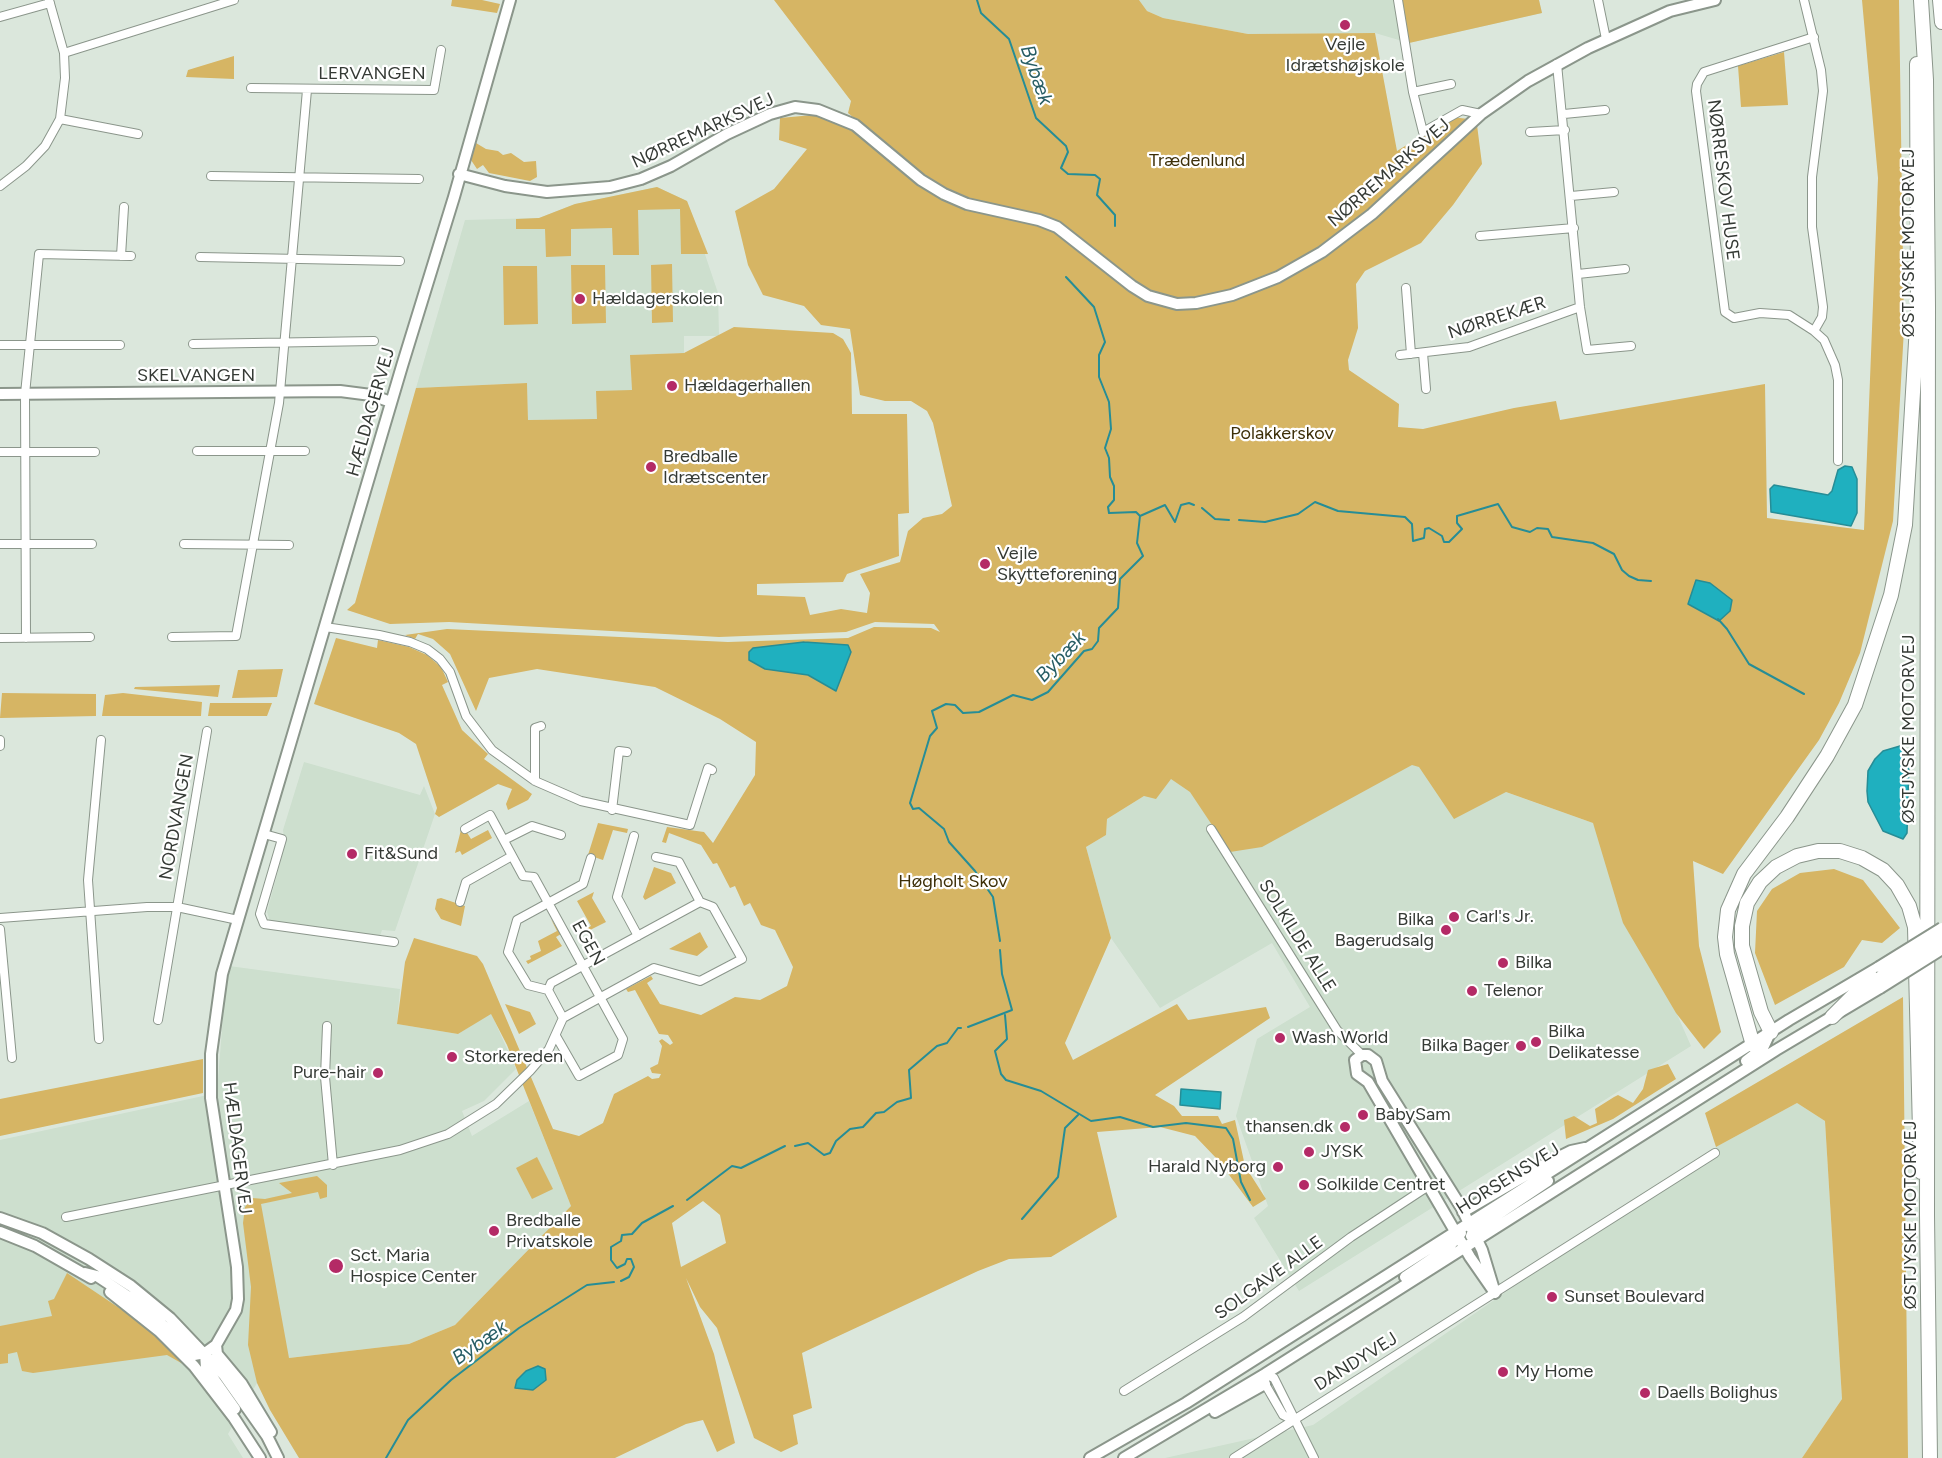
<!DOCTYPE html>
<html>
<head>
<meta charset="utf-8">
<style>
  body { margin:0 }
  canvas { display:block; background:#dbe7dc }
</style>
</head>
<body>
<canvas width="1942" height="1458"></canvas>
<script>
const ctx = document.querySelector('canvas').getContext('2d');
ctx.lineJoin = 'round';
function paint(path, color) { ctx.fillStyle = color; ctx.fill(path, 'evenodd'); }
const poly = rows => new Path2D(rows.map(r => 'M' + r).join(''));
function trace(path, color, width, dash) { ctx.strokeStyle = color; ctx.lineWidth = width; ctx.lineCap = dash ? 'butt' : 'round'; ctx.setLineDash(dash || []); ctx.stroke(path); }
function write(font, color, halo, rows, align = 'center') {
  ctx.font = font + ' Figtree,sans-serif'; ctx.lineWidth = 4.5; ctx.setLineDash([]); ctx.textBaseline = 'middle'; ctx.strokeStyle = halo; ctx.fillStyle = color; for (const [text, x, y, turn = 0] of rows) {
    ctx.save(); ctx.translate(x, y); ctx.rotate((+turn || 0) * Math.PI / 180); ctx.textAlign = isNaN(turn) ? turn : align; if (halo) ctx.strokeText(text, 0, 0); ctx.fillText(text, 0, 0); ctx.restore();
  }
}
const built = poly([
  [1139,0,1539,0,1542,13,1409,43,1375,33,1248,34,1163,18,1147,11],
  [657,187,687,201,718,293,719,336,684,336,684,353,631,355,632,390,597,419,528,420,527,383,416,388,465,220,539,218,575,204],
  [1235,697,1365,751,1497,789,1593,823,1691,1046,1299,1291,1254,1218,1268,1206,1236,1116,1257,1039,1310,1007,1272,943,1160,1008,1111,938,1086,847,1106,835,1107,819,1144,796],
  [304,762,420,795,424,786,435,814,395,931,382,930,380,936,337,930,333,932,270,921,267,912,285,845,283,830],
  [229,966,400,989,397,1024,458,1034,491,1013,516,1069,484,1101,462,1111,472,1136,529,1101,571,1206,455,1325,409,1344,289,1358,257,1383,228,1434,243,1458,0,1458,0,1140,217,1093,224,1003],
  [1797,1103,1825,1121,1842,1399,1802,1458,1165,1458,1313,1425,1716,1147]
]);
const green = poly([
  [452,0,482,0,500,4,497,13,451,6],
  [774,0,1139,0,1147,11,1163,18,1248,34,1375,33,1397,151,1452,117,1468,119,1366,213,1314,252,1279,271,1239,288,1196,299,1173,299,1133,283,1071,230,1049,218,960,197,929,180,848,113,851,101],
  [1402,0,1539,0,1542,13,1409,43],
  [1862,0,1899,0,1904,329,1893,521,1860,653,1839,703,1819,740,1723,874,1693,861,1699,946,1721,1032,1704,1049,1676,1013,1623,923,1593,823,1506,792,1454,819,1419,767,1412,765,1262,847,1230,852,1190,792,1171,779,1156,799,1144,796,1107,819,1106,835,1086,847,1111,938,1065,1043,1073,1060,1177,1004,1188,1020,1266,1007,1270,1018,1155,1095,1174,1106,1182,1116,1218,1116,1222,1124,1235,1120,1245,1166,1266,1199,1253,1207,1218,1160,1195,1136,1160,1127,1097,1132,1117,1217,1051,1257,1009,1259,978,1271,802,1353,812,1408,793,1415,798,1444,781,1452,754,1438,717,1328,700,1307,686,1278,714,1354,735,1443,717,1452,703,1420,686,1424,615,1458,299,1458,270,1410,257,1383,248,1345,251,1287,243,1223,245,1207,252,1198,265,1199,292,1193,279,1183,317,1176,327,1185,327,1197,320,1199,318,1192,261,1204,289,1358,409,1344,455,1325,571,1206,507,1045,491,1014,458,1034,397,1024,405,962,414,938,477,956,483,964,553,1129,579,1136,603,1123,614,1094,648,1076,652,1079,659,1078,661,1074,652,1073,650,1068,658,1064,662,1046,659,1041,662,1039,670,1045,673,1043,668,1035,659,1034,635,990,628,992,626,989,651,976,653,979,647,983,660,1004,701,1015,735,997,760,1000,787,986,793,967,775,930,761,925,750,903,744,906,735,886,730,888,717,863,713,864,701,845,669,833,666,843,662,842,667,827,704,832,713,843,755,775,756,742,720,719,655,687,537,669,489,678,476,711,450,654,433,639,418,634,415,639,405,635,447,629,728,642,848,638,874,627,931,628,940,632,934,624,875,622,846,632,719,637,449,622,390,624,347,610,355,603,416,388,527,383,528,420,597,419,596,391,632,390,630,355,684,353,734,327,833,333,843,339,851,353,852,414,907,414,909,513,898,514,899,556,847,574,843,582,757,584,757,595,805,597,810,615,841,609,867,613,870,593,860,574,900,562,908,531,923,518,942,514,952,506,933,423,927,411,911,401,885,401,860,395,850,329,821,325,804,306,763,295,748,265,735,211,774,189,807,149,779,140,780,118,813,115,829,117,853,128,927,189,1044,226,1064,237,1137,296,1170,308,1184,309,1196,308,1309,265,1336,248,1370,222,1477,125,1482,164,1453,205,1421,243,1365,271,1356,284,1358,328,1348,360,1349,370,1399,404,1398,427,1423,429,1514,408,1556,401,1560,420,1765,384,1767,518,1864,530,1878,178],
  [703,1201,720,1215,726,1243,681,1267,672,1223],
  [1784,52,1788,105,1741,107,1738,66],
  [234,56,234,79,186,77,188,70],
  [476,143,486,149,498,151,503,155,511,153,524,162,536,161,537,177,530,181,489,173,483,165,477,169,471,160],
  [657,187,687,201,708,254,681,254,680,209,638,210,639,255,613,255,612,228,571,229,571,256,546,257,545,229,516,229,516,219,539,218,575,204],
  [672,264,673,322,652,323,651,265],
  [571,265,605,265,606,323,572,324],
  [503,266,537,266,538,324,504,325],
  [336,638,377,648,378,640,409,647,427,655,441,667,448,682,442,685,462,730,488,754,484,759,532,794,528,800,508,810,506,804,512,789,498,784,439,817,435,814,437,808,416,744,399,733,314,704],
  [283,669,277,697,232,698,238,670],
  [220,685,218,697,134,689,135,687],
  [2,693,96,694,96,716,0,718],
  [123,693,202,702,201,716,102,716,105,695],
  [210,703,272,703,267,716,208,716],
  [598,823,628,829,627,833,613,830,603,860,588,855],
  [461,830,466,831,471,839,488,830,492,838,462,855,460,851,455,853],
  [654,867,671,873,676,883,645,900,643,897],
  [1834,869,1863,880,1900,928,1882,943,1862,940,1844,967,1775,1005,1755,953,1757,911,1772,889,1800,873],
  [594,892,592,898,606,922,582,934,581,931,591,926,577,901],
  [441,898,465,906,461,926,441,919,435,909,437,899],
  [551,919,561,934,556,937,562,946,528,964,526,961,531,959,530,956,541,951,538,941,557,931],
  [700,932,708,947,697,956,669,949],
  [1903,997,1908,1458,1802,1458,1842,1399,1825,1121,1797,1103,1716,1147,1705,1113],
  [505,1004,530,1012,536,1024,519,1034],
  [203,1059,203,1093,0,1136,0,1099],
  [1668,1064,1676,1079,1613,1119,1566,1139,1564,1120,1574,1116,1590,1126,1597,1123,1595,1109,1614,1097,1618,1095,1633,1103,1643,1089,1648,1070],
  [537,1157,553,1189,532,1199,516,1168],
  [67,1273,158,1334,185,1362,183,1364,167,1355,33,1373,22,1371,17,1352,8,1354,8,1363,0,1364,0,1326,52,1316,48,1301,54,1299]
]);
const water = poly([
  [1845,466,1852,467,1857,479,1857,513,1851,526,1771,512,1770,489,1774,485,1828,495,1832,491,1838,470,1845,466],
  [1696,580,1710,583,1732,600,1730,611,1719,621,1688,604,1696,580],
  [804,642,848,645,851,652,836,691,808,675,765,669,749,660,749,652,753,648,804,642],
  [1900,746,1909,761,1907,833,1903,839,1883,831,1868,802,1867,791,1868,771,1875,759,1883,751,1900,746],
  [1181,1089,1221,1092,1220,1109,1180,1105,1181,1089],
  [538,1366,545,1369,546,1380,533,1390,515,1388,517,1380,526,1371,538,1366]
]);
const stream = poly([
  [977,0,981,13,1009,39,1036,118,1066,146,1068,152,1061,168,1068,174,1095,175,1100,179,1097,195,1115,215,1115,226],
  [1202,508,1215,519,1229,520],
  [1140,516,1165,505,1175,522,1181,505,1189,503,1194,505],
  [1239,520,1265,522,1298,514,1315,502,1338,511,1405,517,1412,524,1413,541,1424,538,1425,529,1429,528,1442,536,1444,542,1449,542,1462,529,1457,523,1457,516,1498,504,1512,527,1530,532,1537,528,1548,529,1552,537,1593,543,1614,554,1622,570,1629,576,1638,580,1651,581],
  [1718,619,1727,629,1749,664,1804,694],
  [1000,941,993,897,975,871,949,842,944,829,919,808,913,809,910,803,930,736,937,728,932,711,946,704,955,705,963,713,979,712,1013,695,1032,700,1048,692,1084,651,1092,649,1098,641,1099,628,1118,608,1120,579,1143,556,1137,543,1140,516,1136,512,1109,513,1108,507,1114,500,1114,486,1110,477,1109,458,1105,448,1111,429,1109,402,1099,377,1099,355,1105,342,1094,307,1066,277],
  [1005,1015,1007,1039,995,1051,1001,1074,1006,1080,1041,1091,1091,1121,1120,1117,1153,1127,1186,1123,1226,1128,1233,1139,1241,1182,1250,1200],
  [968,1027,1012,1010,1002,974,1000,950],
  [795,1146,808,1143,824,1155,830,1153,836,1141,850,1129,863,1127,876,1113,884,1112,897,1102,911,1098,909,1070,937,1046,947,1043,958,1028,961,1028],
  [687,1200,732,1166,741,1168,785,1146],
  [1022,1219,1058,1177,1065,1128,1078,1115],
  [621,1281,629,1277,634,1267,631,1259,627,1259,625,1264,617,1268,611,1260,611,1247,621,1241,622,1235,632,1234,642,1223,673,1206],
  [386,1458,408,1420,451,1380,519,1328,587,1285,614,1282]
]);
const street = poly([
  [1398,0,1413,92,1423,132,1462,110,1481,114],
  [1598,0,1606,39],
  [1804,0,1821,70,1823,91,1812,177,1812,227,1823,307,1822,317,1814,331],
  [0,17,50,3],
  [1814,37,1704,72,1697,84,1696,91,1725,312,1734,318,1760,313,1789,315,1814,331,1824,340,1835,365,1838,380,1838,461],
  [64,53,234,0],
  [1557,64,1580,307,1587,350,1631,346],
  [251,88,434,90,441,50],
  [1413,92,1451,84],
  [1564,114,1605,110],
  [60,119,138,134],
  [1530,132,1565,130],
  [211,176,419,179],
  [0,186,26,166,45,146,60,119,65,78,64,53,49,0],
  [1571,196,1614,192],
  [1480,236,1574,228],
  [121,256,124,207],
  [200,257,400,261],
  [1578,274,1625,269],
  [1406,288,1411,354],
  [193,344,374,341],
  [0,345,120,345],
  [1423,353,1426,389],
  [1400,355,1469,347,1580,307],
  [197,451,305,451],
  [0,452,95,452],
  [0,544,92,544],
  [184,544,289,545],
  [325,627,379,635,410,642,427,649,440,659,450,672,466,716,492,750,535,781,581,801,690,825,708,768,712,770],
  [172,637,236,636,279,403,307,90],
  [0,638,90,637],
  [26,638,25,394,39,254,131,256],
  [0,746,0,740],
  [535,781,535,728,541,726],
  [612,810,619,751,627,752],
  [465,829,490,815,523,876,534,877,623,1039,618,1055,579,1076,556,1036],
  [1211,829,1337,1030,1362,1055],
  [264,834,282,839,260,914,264,924,394,942],
  [634,836,617,897,638,936],
  [504,840,532,826,561,835],
  [656,857,679,862,700,902],
  [460,902,466,882,512,856],
  [0,918,147,907,177,907,238,920],
  [0,929,12,1058],
  [548,990,528,985,508,952,517,920,583,884,591,858],
  [563,1018,548,990,551,983,700,902],
  [158,1020,207,731],
  [327,1026,325,1077,333,1165],
  [99,1039,88,880,101,740],
  [66,1217,400,1150,448,1134,496,1104,530,1071,549,1049,563,1018,654,968,700,981,742,959,713,907,700,902],
  [1124,1391,1243,1317,1351,1237,1430,1185],
  [1293,1420,1283,1415,1265,1384,1265,1374,1274,1378,1314,1458],
  [1234,1458,1715,1153]
]);
const secondary = poly([
  [459,174,505,186,547,192,610,187,641,179,671,166,727,134,770,114,795,107,818,110,855,125,921,180,944,194,967,204,1039,220,1057,227,1132,286,1148,296,1177,304,1196,303,1232,295,1278,277,1322,252,1372,214,1481,114,1528,81,1588,48,1670,11,1715,0],
  [0,394,340,391,371,395,391,402],
  [1362,1055,1368,1055,1376,1061,1382,1081,1461,1207,1482,1250,1495,1293,1470,1257,1368,1082,1357,1074,1355,1060,1362,1055],
  [1746,1061,1763,1048,1769,1035],
  [1463,1212,1547,1163,1571,1151,1585,1148],
  [0,1218,42,1233,89,1259,131,1286,170,1318,224,1375,267,1436,278,1458],
  [0,1232,35,1246,91,1278],
  [1471,1236,1473,1231,1548,1181],
  [85,1273,97,1276,144,1307,194,1355,205,1353,216,1345,236,1310,238,1299,237,1267,211,1098,211,1054,222,974,402,366,454,197,510,0],
  [1405,1277,1448,1248,1461,1233],
  [110,1292,159,1331,194,1366,234,1418,260,1458],
  [216,1345,217,1354,242,1384,271,1432],
  [205,1353,206,1368,235,1409],
  [1215,1412,1265,1384],
  [1090,1458,1186,1403,1789,1020,1879,967],
  [1124,1458,1265,1374,1776,1050,1880,988]
]);
const highway = poly([
  [1921,0,1926,80,1928,307,1927,1215,1930,1458],
  [1940,0,1942,22],
  [1832,1017,1855,994,1880,979],
  [1771,1032,1761,1012,1742,946,1742,926,1747,903,1760,882,1776,867,1797,856,1818,851,1840,851,1862,858,1883,870,1897,885,1909,906,1915,927,1921,1172],
  [1753,1045,1727,954,1725,937,1728,910,1744,874,1787,817,1827,756,1855,705,1891,595,1905,525,1918,309,1917,64]
]);
const secondaryBridge = poly([
  [1879,967,1942,928],
  [1880,988,1942,949]
]);
const highwayBridge = poly([
  [1880,979,1942,940]
]);
const markers = [
  [1345,25,6,"#b42a66"],
  [580,299,6,"#b42a66"],
  [672,386,6,"#b42a66"],
  [651,467,6,"#b42a66"],
  [985,564,6,"#b42a66"],
  [352,854,6,"#b42a66"],
  [1454,917,6,"#b42a66"],
  [1446,930,6,"#b42a66"],
  [1503,963,6,"#b42a66"],
  [1472,991,6,"#b42a66"],
  [1280,1038,6,"#b42a66"],
  [1536,1042,6,"#b42a66"],
  [1521,1046,6,"#b42a66"],
  [452,1057,6,"#b42a66"],
  [378,1073,6,"#b42a66"],
  [1363,1115,6,"#b42a66"],
  [1345,1127,6,"#b42a66"],
  [1309,1152,6,"#b42a66"],
  [1278,1167,6,"#b42a66"],
  [1304,1185,6,"#b42a66"],
  [494,1231,6,"#b42a66"],
  [336,1266,8,"#b42a66"],
  [1552,1297,6,"#b42a66"],
  [1503,1372,6,"#b42a66"],
  [1645,1393,6,"#b42a66"]
];
const poiNames = [
  ["Vejle",1345,45,"center"],
  ["Idrætshøjskole",1345,66,"center"],
  ["Hældagerskolen",592,299],
  ["Hældagerhallen",684,386],
  ["Bredballe",663,457],
  ["Idrætscenter",663,478],
  ["Vejle",997,554],
  ["Skytteforening",997,575],
  ["Fit&Sund",364,854],
  ["Carl's Jr.",1466,917],
  ["Bilka",1434,920,"right"],
  ["Bagerudsalg",1434,941,"right"],
  ["Bilka",1515,963],
  ["Telenor",1484,991],
  ["Bilka",1548,1032],
  ["Delikatesse",1548,1053],
  ["Wash World",1292,1038],
  ["Bilka Bager",1509,1046,"right"],
  ["Storkereden",464,1057],
  ["Pure-hair",366,1073,"right"],
  ["BabySam",1375,1115],
  ["thansen.dk",1333,1127,"right"],
  ["JYSK",1321,1152],
  ["Harald Nyborg",1266,1167,"right"],
  ["Solkilde Centret",1316,1185],
  ["Bredballe",506,1221],
  ["Privatskole",506,1242],
  ["Sct. Maria",350,1256],
  ["Hospice Center",350,1277],
  ["Sunset Boulevard",1564,1297],
  ["My Home",1515,1372],
  ["Daells Bolighus",1657,1393]
];
const streetNames = [
  ["LERVANGEN",372,74],
  ["NØRREMARKSVEJ",703,131,-25],
  ["NØRREMARKSVEJ",1389,173,-41],
  ["NØRRESKOV HUSE",1723,180,83],
  ["ØSTJYSKE MOTORVEJ",1909,243,-90],
  ["NØRREKÆR",1497,318,-18],
  ["SKELVANGEN",196,376],
  ["HÆLDAGERVEJ",371,412,-74],
  ["ØSTJYSKE MOTORVEJ",1909,729,-90],
  ["NORDVANGEN",177,817,-80],
  ["SOLKILDE ALLE",1297,936,58],
  ["EGEN",588,943,61],
  ["HÆLDAGERVEJ",237,1148,83],
  ["HORSENSVEJ",1508,1179,-32],
  ["ØSTJYSKE MOTORVEJ",1911,1215,-90],
  ["SOLGAVE ALLE",1269,1278,-36],
  ["DANDYVEJ",1356,1362,-32]
];
const parkNames = [
  ["Trædenlund",1197,161],
  ["Polakkerskov",1282,434],
  ["Høgholt Skov",953,882]
];
const waterNames = [
  ["Bybæk",1036,75,71],
  ["Bybæk",1061,657,-46],
  ["Bybæk",480,1343,-35]
];
paint(built, '#cddfce');
paint(green, '#d6b564');
paint(water, '#1fb0bf');
trace(water, '#268d96', 1.5);
trace(stream, '#268d96', 2);
trace(street, '#8b968b', 10);
trace(secondary, '#8b968b', 14);
trace(highway, '#8b968b', 16);
trace(street, '#fff', 8);
trace(secondary, '#fff', 10);
trace(highway, '#fff', 14);
trace(secondaryBridge, '#8b968b', 14, []);
trace(highwayBridge, '#8b968b', 16, []);
trace(secondaryBridge, '#fff', 10);
trace(highwayBridge, '#fff', 14);
for (const [x, y, r, color] of markers) { const dot = new Path2D(); dot.arc(x, y, r, 0, 2 * Math.PI); ctx.fillStyle = color; ctx.fill(dot); trace(dot, '#fff', 2); }
write('18px', '#353a35', '#fff', poiNames, 'left');
write('18px', '#353a35', '#fff', streetNames);
write('18px', '#3d2f08', '#fff', parkNames);
write('italic 20px', '#275d64', '#fff', waterNames);
</script>
</body>
</html>
